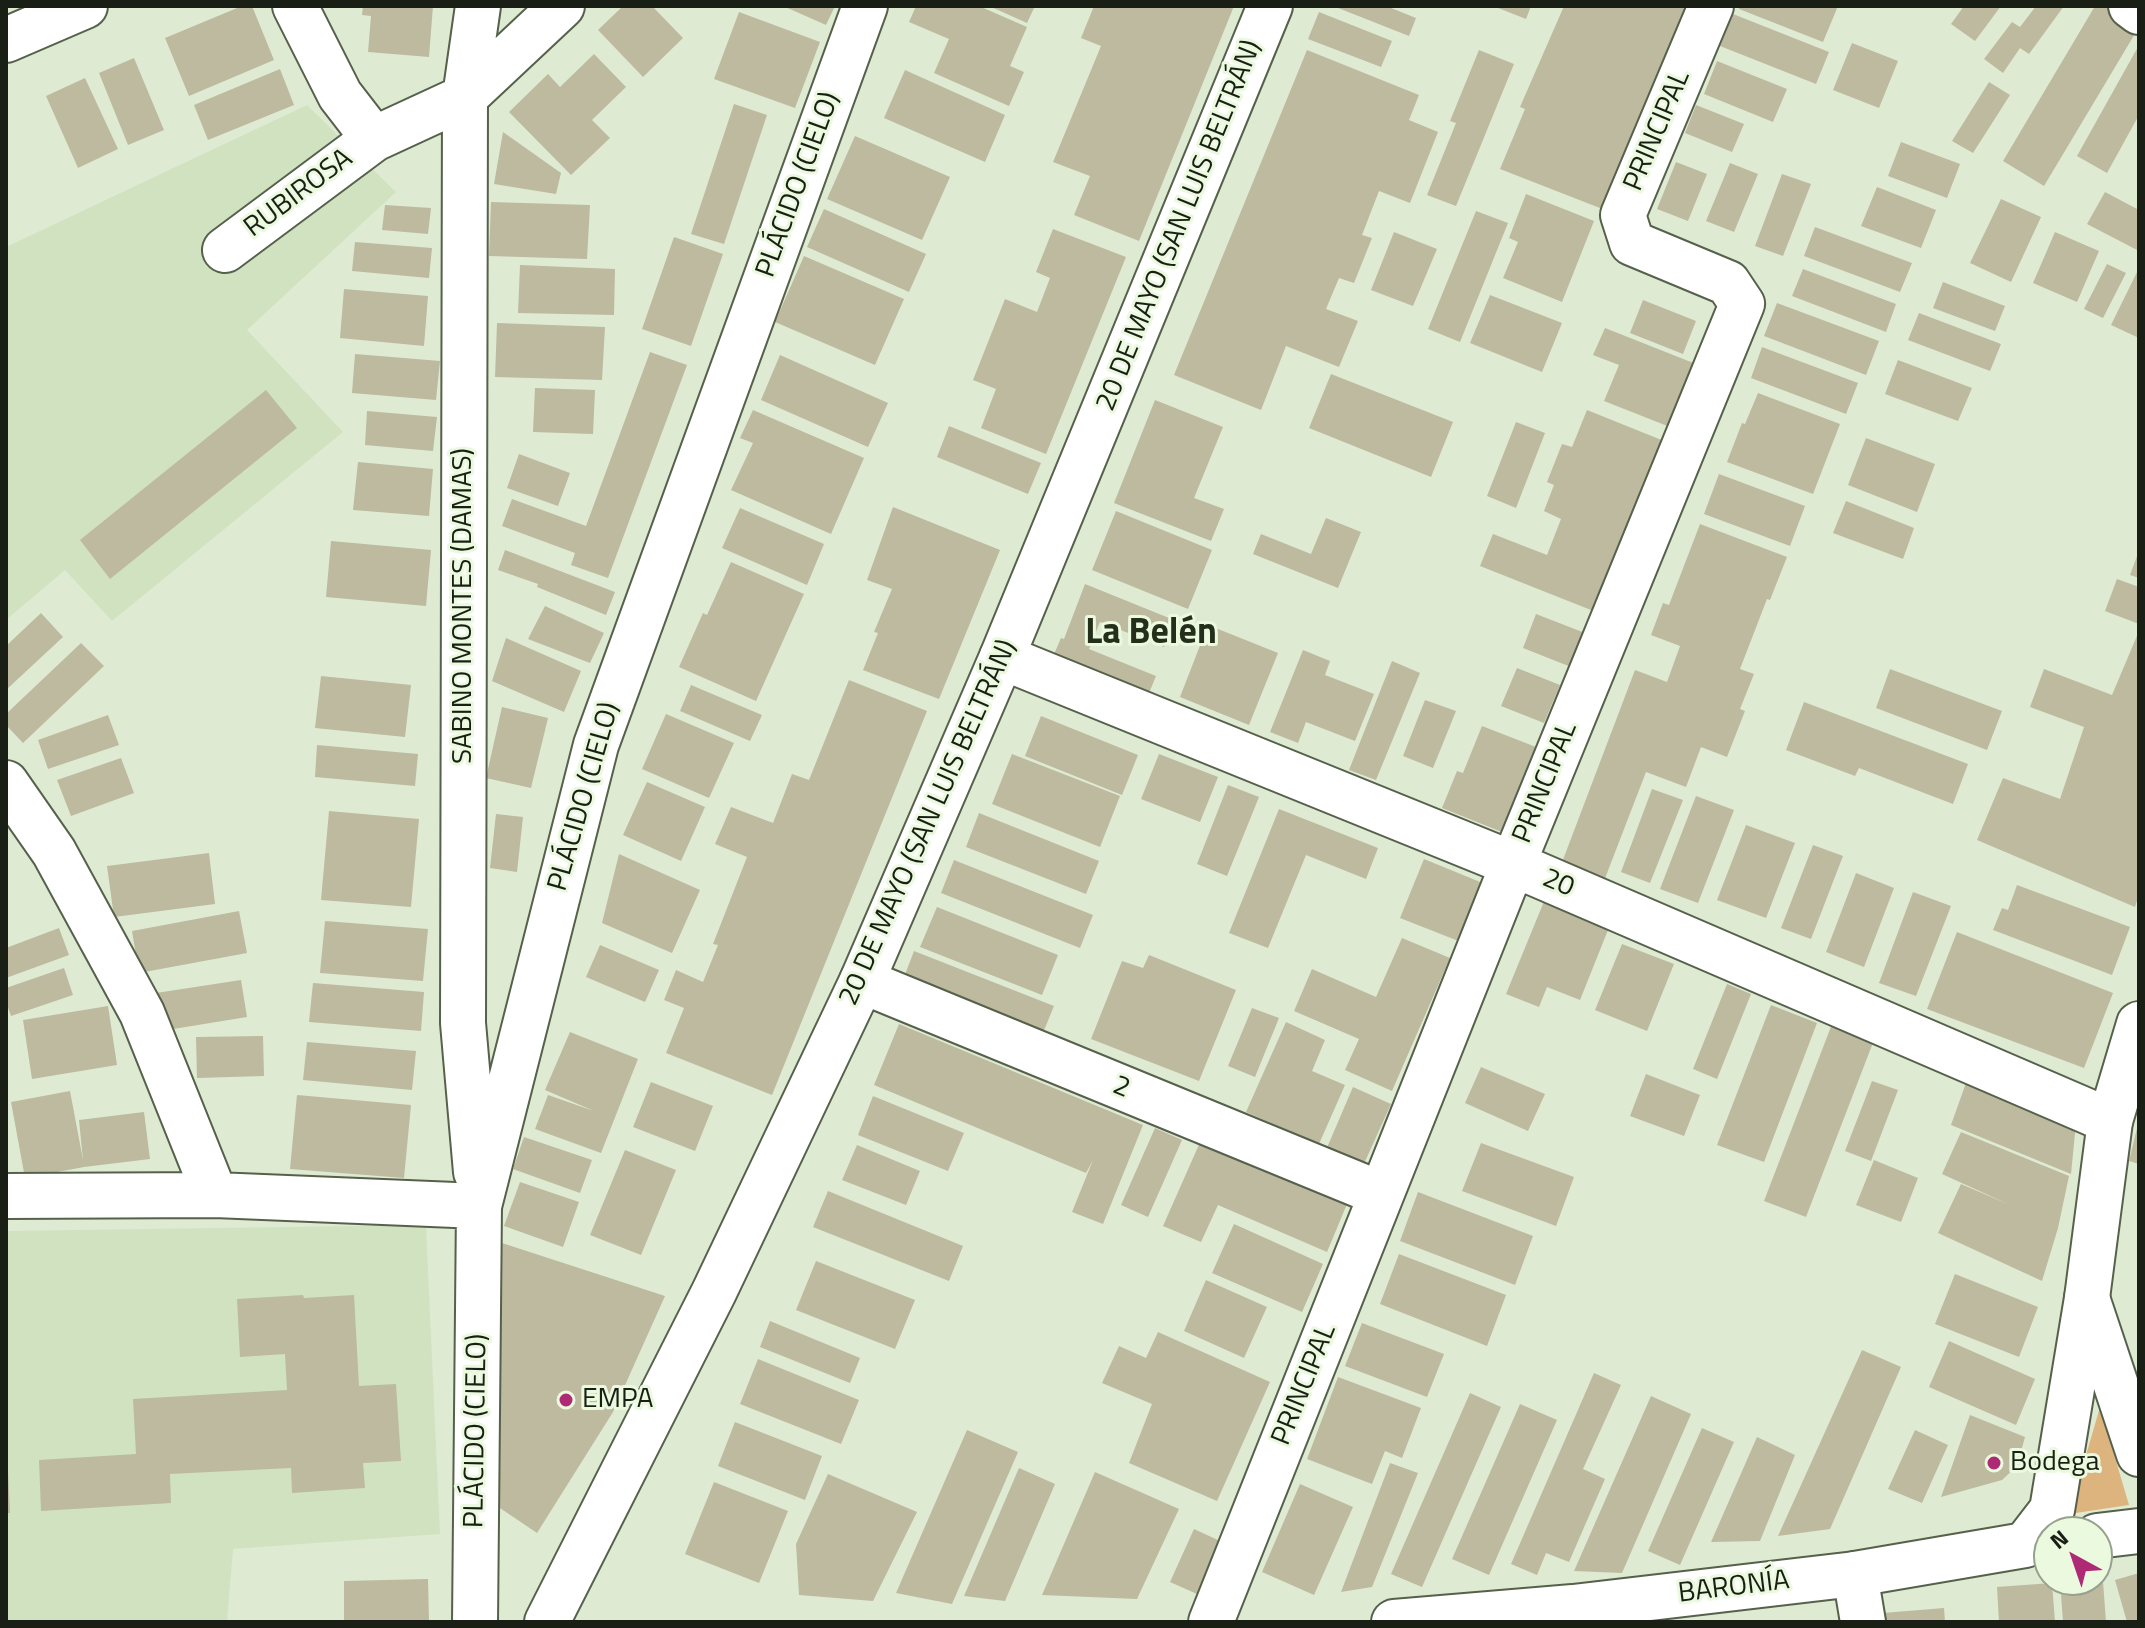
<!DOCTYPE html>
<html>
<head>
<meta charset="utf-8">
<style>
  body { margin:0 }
  #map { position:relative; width:2145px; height:1628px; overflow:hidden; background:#deebd2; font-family:"Titillium Web",sans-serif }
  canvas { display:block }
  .frame { position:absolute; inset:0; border:8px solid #1a1f15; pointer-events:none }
  .north { position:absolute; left:2033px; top:1516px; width:80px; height:80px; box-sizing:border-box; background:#ebf9df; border:2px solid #97a28e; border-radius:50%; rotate:320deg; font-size:22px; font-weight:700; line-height:32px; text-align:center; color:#1a1f15 }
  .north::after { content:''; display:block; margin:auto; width:28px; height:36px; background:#ae2a74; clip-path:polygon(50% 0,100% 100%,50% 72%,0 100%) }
</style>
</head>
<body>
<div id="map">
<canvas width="2145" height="1628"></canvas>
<div class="frame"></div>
<div class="north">N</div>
</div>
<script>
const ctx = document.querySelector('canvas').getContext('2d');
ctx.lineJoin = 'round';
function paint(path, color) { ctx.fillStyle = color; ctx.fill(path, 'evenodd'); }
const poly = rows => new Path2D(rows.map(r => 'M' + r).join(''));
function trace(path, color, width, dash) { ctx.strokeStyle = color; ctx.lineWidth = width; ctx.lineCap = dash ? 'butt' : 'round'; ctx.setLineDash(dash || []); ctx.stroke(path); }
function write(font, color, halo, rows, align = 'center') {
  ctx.font = font + ' "Titillium Web",sans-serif'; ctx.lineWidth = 6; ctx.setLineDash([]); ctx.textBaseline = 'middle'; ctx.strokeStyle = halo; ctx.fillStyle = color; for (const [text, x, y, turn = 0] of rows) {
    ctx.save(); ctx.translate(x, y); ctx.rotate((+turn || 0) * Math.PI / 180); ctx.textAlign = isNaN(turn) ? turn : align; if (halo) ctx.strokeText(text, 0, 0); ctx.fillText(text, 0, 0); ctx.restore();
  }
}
const built = poly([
  [307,105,396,192,247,330,343,432,112,621,65,570,6,620,6,247],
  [426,1225,440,1534,233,1549,227,1622,6,1622,6,1231]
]);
const green = poly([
  [2100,1407,2129,1505,2069,1514]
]);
const building = poly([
  [242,6,252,6,274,60,189,96,165,38],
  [363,6,433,6,429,57,368,52,371,16,362,15],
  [623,6,652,6,683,38,643,77,598,30],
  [783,6,835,6,826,25],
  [916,6,979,6,1027,27,1010,66,1024,72,1009,106,934,73,949,39,909,22],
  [989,6,1035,6,1027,23],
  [1094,6,1234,6,1139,241,1074,215,1090,176,1053,162,1101,46,1081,38],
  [1333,6,1386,6,1416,18,1409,36],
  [1493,6,1531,6,1526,19],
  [1564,6,1693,6,1605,210,1500,169,1525,109,1520,107],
  [1740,6,1838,6,1823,42,1739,9],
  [1964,6,2001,6,1975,41,1951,24],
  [2036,6,2064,6,2029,54,2020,48,2003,73,1984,59,2012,22,2020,27],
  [2095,6,2103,6,2139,27,2044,186,2003,161],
  [739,12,820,42,795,108,714,79],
  [1319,12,1392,41,1381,67,1308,39],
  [1733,14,1829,52,1816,84,1720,46],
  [1852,43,1898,61,1879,108,1833,90],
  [2139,45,2139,115,2107,173,2077,156],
  [1307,50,1419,95,1409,120,1438,132,1410,203,1379,191,1362,235,1372,238,1354,283,1339,278,1326,309,1358,321,1339,367,1286,346,1261,410,1174,375],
  [1479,50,1514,64,1456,206,1427,195,1456,123,1450,121],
  [594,54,626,87,592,120,610,138,571,175,509,112,548,74,560,87],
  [134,58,164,130,128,145,99,73],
  [1717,61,1787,89,1773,122,1704,94],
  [280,69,294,105,208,140,194,105],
  [905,70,1005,115,985,162,884,118],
  [85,78,118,149,78,168,46,96],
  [1989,82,2010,95,1973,153,1952,141],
  [734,104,767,115,724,244,691,234],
  [1696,105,1744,124,1732,152,1685,133],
  [503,132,561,173,556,194,494,184],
  [855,136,950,177,922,240,827,199],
  [1901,142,1960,164,1947,198,1888,176],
  [1676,162,1707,174,1688,221,1657,209],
  [1730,163,1758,174,1734,232,1706,221],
  [1782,174,1811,184,1783,256,1755,246],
  [1877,187,1936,210,1921,248,1861,226],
  [2105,192,2139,210,2139,251,2087,224],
  [1526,194,1594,221,1562,302,1503,278,1518,242,1509,238],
  [2001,199,2041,217,2011,282,1970,263],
  [491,202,590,205,587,259,489,256],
  [385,205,431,208,428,234,382,230],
  [824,209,926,254,909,292,807,247],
  [1476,211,1508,223,1460,342,1428,329],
  [1815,227,1912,263,1900,292,1804,256],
  [1053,229,1126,257,1046,454,981,428,996,389,973,380,1005,299,1037,312,1050,278,1036,272],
  [1394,232,1437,249,1413,306,1371,290],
  [2055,232,2099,251,2077,302,2033,283],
  [674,237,723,254,691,346,642,329],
  [355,242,432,248,429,278,352,271],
  [804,256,904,299,875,365,775,322],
  [2107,264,2126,273,2103,318,2084,309],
  [520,265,615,269,614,315,518,313],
  [2139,268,2139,338,2111,325],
  [1803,269,1896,304,1886,332,1792,296],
  [1943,282,2005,306,1995,331,1933,308],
  [344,289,428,296,424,346,340,338],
  [1490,295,1562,323,1542,372,1470,343],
  [1643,300,1696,321,1683,354,1630,333],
  [1777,303,1879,341,1866,375,1764,336],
  [1919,313,2001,344,1990,371,1908,340],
  [497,323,605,327,602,380,495,377],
  [1605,328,1701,366,1675,429,1604,401,1619,365,1593,355],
  [1762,347,1858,383,1846,414,1751,378],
  [650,352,687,365,608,578,571,565,575,553,502,526,512,499,586,526],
  [355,354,440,361,436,400,352,393],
  [780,355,888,403,868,447,761,400],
  [1898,360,1972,388,1958,421,1885,394],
  [1331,374,1453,422,1431,477,1309,428],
  [535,388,595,390,593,434,533,432],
  [266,390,297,428,110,579,80,540],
  [1758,393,1840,424,1813,494,1727,462,1742,423,1745,424],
  [1155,400,1223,427,1194,498,1224,509,1211,541,1114,503],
  [753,410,864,458,831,534,731,490,753,443,740,438],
  [1587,410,1664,441,1596,612,1480,566,1493,534,1547,555,1561,519,1544,511,1554,485,1547,482,1562,444,1572,447],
  [367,411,437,417,433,451,365,445],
  [1516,422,1545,433,1516,508,1487,496],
  [949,426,1041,463,1028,494,937,457],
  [1866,438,1935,464,1917,512,1848,485],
  [519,454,570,473,558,506,507,488],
  [358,462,433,469,429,516,353,510],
  [1719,474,1805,506,1790,546,1704,514],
  [1846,501,1914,528,1903,559,1833,533],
  [893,507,1000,550,939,699,863,670,878,633,874,632,892,589,867,580],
  [740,508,824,544,807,585,722,548],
  [1116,511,1212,550,1188,609,1092,570],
  [1326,518,1361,532,1338,588,1253,554,1261,534,1311,554],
  [1700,524,1787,557,1770,600,1767,599,1740,669,1754,674,1740,709,1745,711,1727,757,1701,747,1686,787,1646,772,1604,881,1561,865,1635,670,1667,682,1680,646,1651,635,1663,603,1669,605],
  [331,541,431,550,426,606,326,597],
  [505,550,615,592,606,615,537,587,538,584,498,570],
  [2139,551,2139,578,2130,575],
  [731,562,804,594,756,701,679,667,703,613,707,615],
  [2117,579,2139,587,2139,624,2105,611],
  [1085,584,1174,620,1164,647,1100,622,1089,649,1156,676,1145,703,1049,666,1061,638,1064,639],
  [545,606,604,633,590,663,528,639],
  [41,613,63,637,6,690,6,646],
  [1536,614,1585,633,1571,667,1523,648],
  [1208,625,1278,653,1249,725,1180,697],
  [2139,631,2139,894,2135,907,1977,840,2003,778,2060,799,2084,727,2030,707,2044,669,2112,695],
  [506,638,581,671,564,712,492,681],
  [81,643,104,666,23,743,6,725,6,714],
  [1303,650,1330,661,1325,675,1374,694,1355,741,1306,722,1298,743,1270,732],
  [1392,661,1420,673,1376,780,1349,770],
  [1517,668,1560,685,1544,723,1501,706],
  [1890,669,2002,711,1987,750,1876,708],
  [321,676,411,685,405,737,315,728],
  [849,680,927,711,772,1095,666,1053,684,1008,664,1000,676,970,703,982,718,945,713,944,747,857,715,844,731,807,773,823,792,774,809,780],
  [691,685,762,715,750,741,680,711],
  [1425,700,1456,711,1433,768,1403,756],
  [1804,702,1968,764,1953,804,1859,768,1855,776,1786,750],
  [502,707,548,718,531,788,486,778],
  [666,714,734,743,709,798,642,769],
  [108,715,119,745,48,769,38,740],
  [1041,716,1138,755,1122,795,1025,756],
  [1482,726,1536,747,1502,832,1442,808,1457,771,1463,773],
  [317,745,418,754,415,786,315,777],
  [1012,754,1120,796,1100,847,992,804],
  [1159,754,1218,777,1200,822,1141,799],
  [121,758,134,793,71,816,57,780],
  [647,782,705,807,681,861,623,835],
  [1228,785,1259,797,1227,876,1197,864],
  [1652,789,1683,800,1650,883,1621,872],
  [1696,796,1734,810,1698,903,1660,889],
  [1279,809,1378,848,1366,879,1306,855,1268,948,1229,933],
  [329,811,419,819,411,907,321,900],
  [979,813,1099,861,1086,894,966,847],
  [496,814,523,817,517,872,490,868],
  [1746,825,1795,843,1766,918,1717,900],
  [1813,845,1843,856,1811,939,1781,928],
  [209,853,215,904,114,917,107,866],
  [619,854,700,890,672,953,602,923],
  [1424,859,1485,884,1461,942,1400,918],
  [954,860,1093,915,1080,948,941,893],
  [1856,873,1894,888,1864,967,1826,952],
  [2017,885,2130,927,2112,975,1993,930,2002,908,2008,910],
  [1913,892,1951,906,1916,996,1879,983],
  [1545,899,1610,925,1580,1000,1547,987,1539,1007,1506,994],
  [937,907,1058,955,1042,995,920,947],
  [239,911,247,953,139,973,132,931],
  [325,921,428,929,423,981,320,973],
  [59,928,69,955,6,978,6,948],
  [1957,932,2113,993,2084,1068,1927,1009],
  [1402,938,1450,958,1392,1091,1345,1070,1359,1039,1294,1011,1312,969,1376,997],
  [1622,944,1674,964,1647,1031,1595,1010],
  [600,945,659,970,645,1002,586,977],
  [914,951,1054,1006,1040,1040,901,985],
  [1149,955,1236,990,1199,1081,1091,1039,1122,961,1143,968],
  [64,968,73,995,11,1016,6,1002,6,988],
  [241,980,247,1017,161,1031,156,993],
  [313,983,424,992,421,1031,309,1022],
  [1727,984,1751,994,1717,1079,1693,1069],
  [1771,1005,1817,1023,1764,1162,1717,1145],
  [108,1006,117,1065,32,1079,23,1020],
  [1252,1008,1279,1018,1255,1077,1228,1066],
  [1286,1022,1325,1040,1312,1071,1345,1085,1319,1144,1246,1112],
  [899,1024,1143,1125,1103,1224,1072,1212,1093,1160,1086,1173,874,1085],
  [1832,1024,1874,1040,1806,1217,1764,1201],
  [570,1032,638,1059,601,1153,535,1129,548,1095,594,1111,545,1090],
  [263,1036,264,1076,197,1078,196,1037],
  [307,1042,416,1051,412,1090,303,1080],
  [1481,1067,1545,1094,1528,1131,1465,1103],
  [1646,1074,1700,1095,1684,1136,1630,1116],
  [1967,1080,2076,1123,2071,1174,1951,1125],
  [1872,1081,1898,1090,1871,1161,1845,1151],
  [651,1082,713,1106,695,1151,633,1127],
  [1353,1087,1391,1104,1363,1166,1326,1150],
  [70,1091,83,1160,79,1120,144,1112,150,1159,84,1167,25,1178,11,1102],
  [297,1095,411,1105,404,1178,290,1169],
  [873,1096,964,1133,948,1171,858,1135],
  [2138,1124,2139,1124,2139,1164,2129,1161],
  [1155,1128,1182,1140,1148,1217,1121,1205],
  [1961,1132,2069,1176,2058,1228,2042,1281,1938,1233,1961,1184,2010,1205,1942,1174],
  [524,1137,592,1160,580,1193,513,1169],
  [1201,1140,1347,1204,1327,1252,1218,1205,1201,1242,1163,1226],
  [1481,1143,1574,1177,1556,1226,1462,1191],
  [857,1145,920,1171,906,1205,842,1180],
  [625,1150,676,1170,641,1255,590,1235],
  [1874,1160,1918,1178,1901,1222,1856,1205],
  [520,1182,579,1202,563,1247,504,1226],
  [828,1191,963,1246,949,1281,813,1227],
  [1418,1192,1533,1236,1515,1285,1400,1241],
  [1234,1224,1323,1264,1302,1312,1212,1273],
  [502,1243,665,1296,613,1412,537,1533,494,1504],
  [1399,1254,1506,1295,1487,1346,1380,1304],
  [816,1261,915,1300,895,1349,796,1310],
  [1955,1274,2038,1307,2019,1357,1935,1324],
  [1206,1280,1267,1307,1244,1358,1184,1331],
  [303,1295,304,1298,354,1295,359,1386,396,1384,401,1461,363,1463,365,1488,292,1493,291,1468,170,1474,171,1503,41,1511,39,1460,136,1454,133,1399,287,1390,285,1354,240,1357,237,1299],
  [770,1321,860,1358,850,1383,760,1347],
  [1362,1323,1444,1354,1427,1397,1345,1366],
  [1158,1332,1270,1382,1217,1501,1129,1463,1152,1404,1102,1383,1119,1346,1146,1358],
  [1949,1341,2035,1379,2016,1425,1929,1387],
  [1862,1350,1901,1367,1830,1529,1778,1536],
  [758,1359,859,1400,841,1444,740,1404],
  [1594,1373,1621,1385,1583,1469,1605,1479,1569,1562,1546,1553,1537,1575,1511,1564],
  [1338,1377,1421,1408,1402,1458,1385,1451,1372,1484,1307,1459],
  [1470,1393,1501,1407,1422,1587,1391,1574],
  [1651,1396,1691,1414,1622,1573,1574,1571],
  [1520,1404,1557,1420,1489,1575,1452,1559],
  [1970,1415,2025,1437,2017,1466,2002,1480,1941,1497],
  [735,1422,822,1456,805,1500,718,1466],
  [1702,1428,1734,1442,1680,1565,1648,1551],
  [967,1430,1018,1452,952,1604,896,1593],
  [1915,1430,1948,1445,1922,1503,1888,1489],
  [1757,1437,1795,1455,1760,1541,1711,1542],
  [1390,1463,1418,1473,1372,1587,1341,1592],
  [1019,1468,1055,1484,1005,1601,964,1596],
  [6,1470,8,1470,10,1513,6,1513],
  [1095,1472,1179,1509,1137,1599,1042,1595],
  [828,1474,917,1512,873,1601,799,1595,796,1544],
  [714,1482,788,1511,759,1583,685,1554],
  [1300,1484,1353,1507,1314,1595,1262,1572],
  [1194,1529,1220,1541,1197,1594,1170,1582],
  [2102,1568,2106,1622,2063,1622,2060,1580,2097,1580,2097,1569],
  [2139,1573,2139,1622,2127,1622,2115,1580],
  [428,1579,429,1622,344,1622,344,1581],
  [2052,1583,2055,1622,1999,1622,1997,1587],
  [1944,1608,1945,1622,1883,1622,1883,1613]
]);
const minor = poly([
  [295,6,340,95,374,139],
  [2131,6,2139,12],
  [6,40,85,6],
  [225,250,374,139,465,97,562,6],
  [1002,657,1513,864,2110,1121],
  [6,783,54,852,142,1013,215,1195],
  [862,981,1381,1194],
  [476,1172,463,1023,465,97,478,6],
  [6,1196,215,1195,479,1206],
  [2087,1298,2139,1454],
  [2097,1536,2139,1531],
  [1855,1574,1863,1622],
  [475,1622,479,1206,596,745,865,6],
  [1211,1622,1513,864,1742,304,1728,283,1632,243,1623,215,1711,6]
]);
const major = poly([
  [547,1622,714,1292,862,981,1002,657,1270,6],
  [1394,1622,1573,1607,1855,1574,2025,1545,2052,1510,2087,1298,2110,1121,2139,1024]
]);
const markers = [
  [566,1400,8,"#ae2a74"],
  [1994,1463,8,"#ae2a74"]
];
const streetNames = [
  ["PRINCIPAL",1658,131,-67],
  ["PLÁCIDO (CIELO)",799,185,-70],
  ["RUBIROSA",299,194,-37],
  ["20 DE MAYO (SAN LUIS BELTRÁN)",1180,226,-68],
  ["SABINO MONTES (DAMAS)",464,606,-90],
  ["PRINCIPAL",1546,783,-68],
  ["PLÁCIDO (CIELO)",585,797,-74],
  ["20 DE MAYO (SAN LUIS BELTRÁN)",929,823,-66],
  ["20",1558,884,23],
  ["2",1121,1088,22],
  ["PRINCIPAL",1305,1385,-68],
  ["PLÁCIDO (CIELO)",477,1431,-89],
  ["BARONÍA",1734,1588,-7]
];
const poiNames = [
  ["EMPA",582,1400],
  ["Bodega",2010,1463]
];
const districtNames = [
  ["La Belén",1151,634]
];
paint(built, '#d1e2c1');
paint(green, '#ddb47d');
paint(building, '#bdba9f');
trace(minor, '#56614b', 48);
trace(major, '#56614b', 48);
trace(minor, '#fff', 44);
trace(major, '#fff', 44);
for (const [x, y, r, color] of markers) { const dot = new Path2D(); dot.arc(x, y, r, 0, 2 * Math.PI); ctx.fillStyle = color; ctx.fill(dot); trace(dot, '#ebf9df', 3); }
write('28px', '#1a1f15', '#ebf9df', streetNames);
write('28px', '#1a1f15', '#ebf9df', poiNames, 'left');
write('bold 36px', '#242e1a', '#ebf9df', districtNames);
</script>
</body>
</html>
